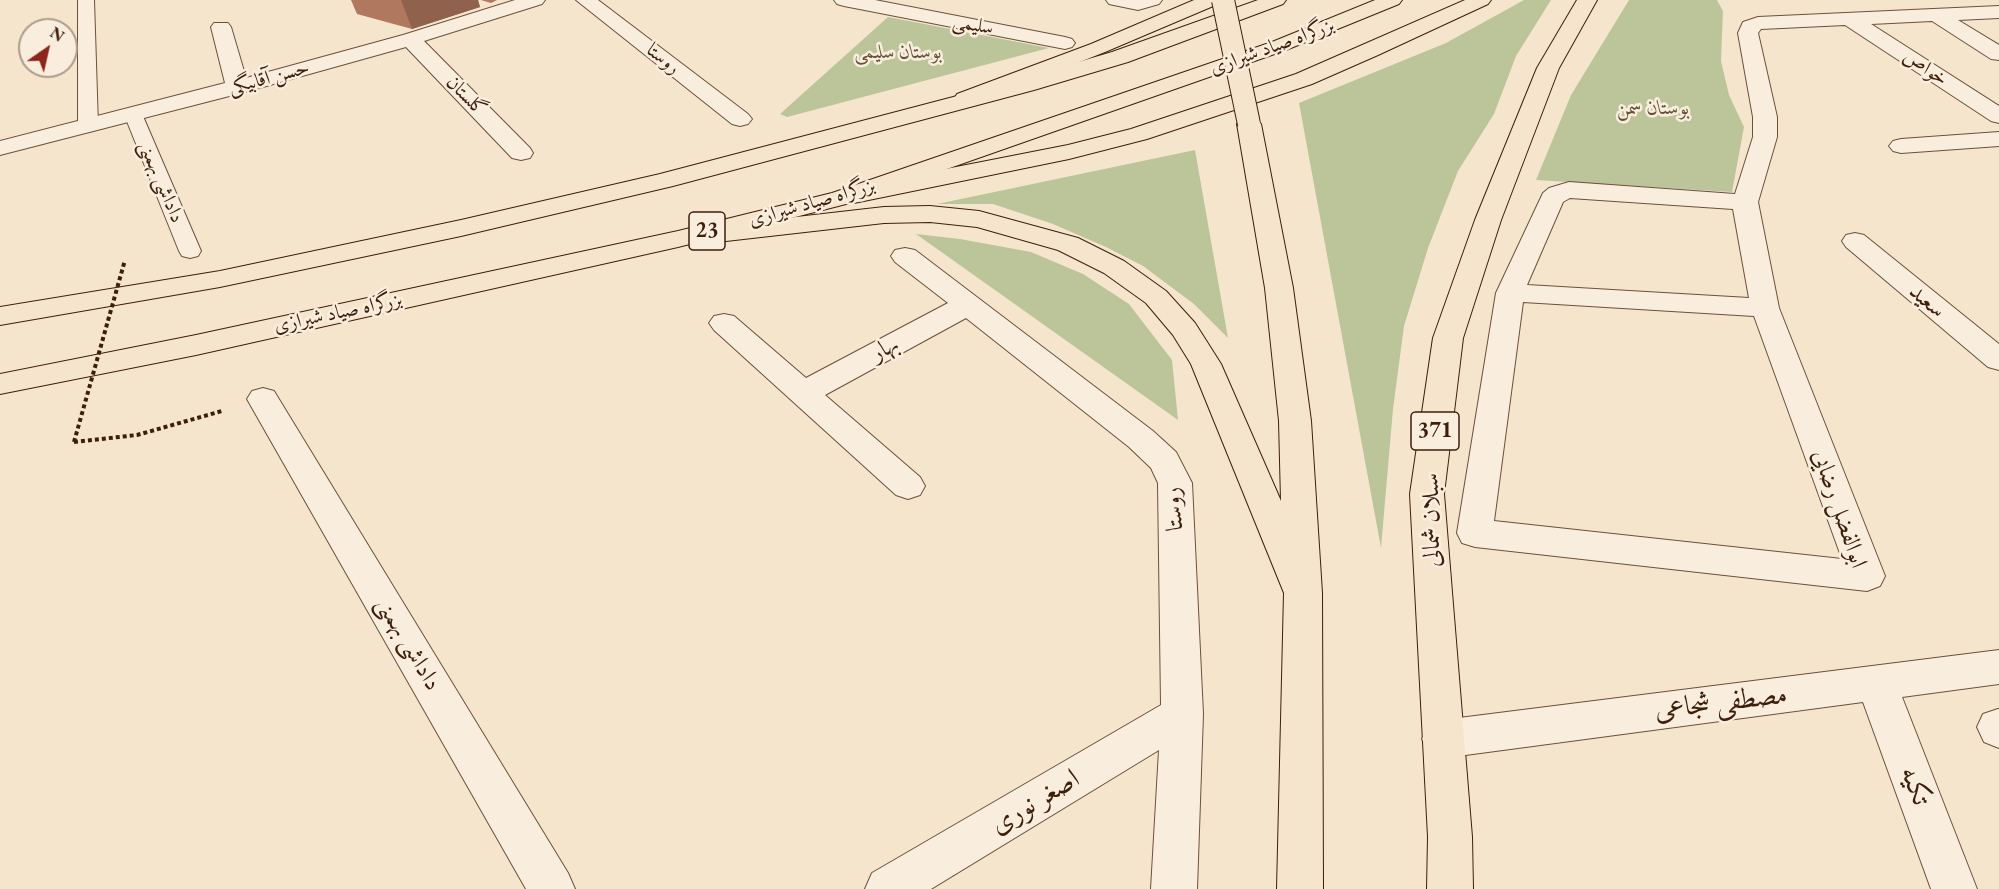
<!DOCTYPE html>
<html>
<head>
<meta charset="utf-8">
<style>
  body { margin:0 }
  #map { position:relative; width:1999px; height:889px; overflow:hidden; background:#f6e5cd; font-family:"EB Garamond",serif }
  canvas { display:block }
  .north { position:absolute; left:18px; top:18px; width:60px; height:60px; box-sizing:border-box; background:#f9eede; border:2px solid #ae9b89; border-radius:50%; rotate:34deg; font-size:16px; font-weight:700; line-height:24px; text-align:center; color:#3d1e0a }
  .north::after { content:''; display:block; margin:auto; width:21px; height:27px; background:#8f2418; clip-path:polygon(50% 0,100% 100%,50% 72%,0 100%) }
</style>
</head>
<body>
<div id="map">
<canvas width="1999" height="889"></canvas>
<div class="north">N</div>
</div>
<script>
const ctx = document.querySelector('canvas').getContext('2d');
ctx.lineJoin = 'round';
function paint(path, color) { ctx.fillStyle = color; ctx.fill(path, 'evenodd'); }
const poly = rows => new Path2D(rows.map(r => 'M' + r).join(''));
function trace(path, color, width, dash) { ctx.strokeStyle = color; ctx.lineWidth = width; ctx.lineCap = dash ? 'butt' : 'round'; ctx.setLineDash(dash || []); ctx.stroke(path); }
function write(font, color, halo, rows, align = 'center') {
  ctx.font = font + ' "EB Garamond",Amiri,serif'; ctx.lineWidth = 5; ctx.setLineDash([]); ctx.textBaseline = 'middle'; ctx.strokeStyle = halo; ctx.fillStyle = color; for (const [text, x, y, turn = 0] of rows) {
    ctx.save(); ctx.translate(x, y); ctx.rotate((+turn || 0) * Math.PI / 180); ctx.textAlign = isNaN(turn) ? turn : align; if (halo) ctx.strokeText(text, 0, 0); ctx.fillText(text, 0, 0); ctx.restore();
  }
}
const green = poly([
  [1524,0,1551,0,1516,56,1494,114,1458,171,1428,248,1404,326,1393,409,1381,548,1299,103,1446,43],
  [1629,0,1717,0,1723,11,1721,61,1729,95,1744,127,1732,192,1536,180,1571,95],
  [888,17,1049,48,787,117,780,114],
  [1195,150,1228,338,1194,304,1143,266,1106,247,1053,224,993,204,937,204],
  [916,234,960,239,1031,252,1083,274,1129,304,1172,360,1178,420]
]);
const path = poly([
  [74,442,137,435,222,411]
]);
const lane = poly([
  [78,0,94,0,98,126,95,130,88,132,81,130,78,126,78,0],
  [133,108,140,110,142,114,201,251,198,256,190,258,182,256,179,251,124,114,126,110,133,108]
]);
const street = poly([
  [515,0,545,0,542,4,424,41,530,148,533,153,530,158,521,160,512,158,406,47,245,92,0,155,0,141,225,83,211,27,214,23,228,23,231,27,246,78,403,35,515,0],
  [576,0,598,0,748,114,752,119,748,124,740,126,732,124,576,0],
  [834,0,875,0,1065,37,1072,39,1075,43,1072,47,1065,49,844,6,837,4,834,0],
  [1106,0,1162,0,1159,4,1138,10,1109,4,1106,0],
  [1999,6,1999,18,1958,20,1999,45,1999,60,1991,59,1932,21,1871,24,1999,106,1999,123,1991,121,1845,25,1761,29,1758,33,1777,117,1777,137,1758,202,1779,308,1885,576,1880,586,1867,591,1475,547,1462,543,1457,533,1496,293,1543,193,1549,188,1569,182,1735,194,1753,137,1753,117,1738,33,1743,22,1758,17,1999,6],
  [1570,198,1733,209,1749,298,1527,285,1563,202,1570,198],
  [1523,302,1754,316,1842,559,1494,521,1523,302],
  [1999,132,1999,146,1901,153,1893,151,1889,146,1893,141,1901,139,1999,132],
  [1855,233,1864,235,1999,344,1999,370,1988,367,1846,247,1842,241,1846,235,1855,233],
  [905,248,915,250,1153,431,1176,452,1192,483,1203,714,1197,889,1151,889,1159,750,931,889,865,889,872,873,1161,705,1158,483,1151,468,1129,447,966,318,825,395,920,477,925,486,920,495,908,499,896,495,714,330,709,323,714,316,724,314,734,316,806,378,948,303,895,262,891,256,895,250,905,248],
  [263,388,274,391,568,873,575,889,526,889,247,399,252,391,263,388],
  [1999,650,1999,684,1902,697,1977,889,1931,889,1863,702,1443,758,1428,752,1422,739,1428,726,1443,720,1999,650],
  [1998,709,1999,709,1999,748,1984,742,1977,727,1983,714,1998,709]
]);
const primary = poly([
  [1194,0,1221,0,1218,4,1105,52,973,104,965,106,957,104,954,99,957,94,1091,44,1194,0],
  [1465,0,1491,0,1488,4,1378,55,1312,84,1147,139,1069,159,854,203,845,200,841,195,845,190,854,187,1068,145,1131,129,1296,74,1465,0],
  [1577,0,1597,0,1559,68,1501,220,1463,338,1444,494,1472,837,1473,889,1427,889,1428,837,1410,494,1433,338,1475,220,1537,68,1577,0],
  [1249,117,1257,119,1261,124,1293,288,1311,421,1322,593,1323,889,1277,889,1284,593,1191,364,1173,335,1146,303,1104,273,1058,250,977,227,930,222,884,223,691,245,682,243,678,237,682,231,691,229,884,207,930,206,979,211,1078,238,1124,261,1166,291,1195,323,1221,364,1281,501,1279,421,1265,288,1237,124,1241,119,1249,117]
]);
const highway = poly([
  [1258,0,1286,0,1283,4,1128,62,1034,90,673,186,461,236,220,287,0,325,0,307,220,271,461,220,660,174,1018,80,1112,52,1258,0],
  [1375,0,1402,0,1399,4,1286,50,850,203,678,247,196,355,0,394,0,374,196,335,678,231,832,193,1272,42,1375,0]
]);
const pathBridge = poly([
  [74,442,125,260]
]);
const primaryBridge = poly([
  [1223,0,1249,124]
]);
const wall = poly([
  [351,0,478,0,480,7,412,29,357,14],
  [481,0,497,0,491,3]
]);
const shadedWall = poly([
  [401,0,478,0,480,7,412,29]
]);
const farStreetnames = [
  ["سلیمی",973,25,11],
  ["بزرگراه صیاد شیرازی",1272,47,-20],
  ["روستا",663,59,38],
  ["خواص",1925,68,33],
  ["حسن آقابیگی",269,78,-15],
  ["گلستان",466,96,45],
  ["داداشی بهمنی",161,182,67],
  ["بزرگراه صیاد شیرازی",812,203,-16],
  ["بزرگراه صیاد شیرازی",338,313,-12]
];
const farParknames = [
  ["بوستان سلیمی",898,53],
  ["بوستان سمن",1653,109]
];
const shields = [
  [707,231,36],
  [1435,431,48]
];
const shieldNames = [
  ["23",707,231],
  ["371",1435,431]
];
const streetNames = [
  ["سعید",1927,301,40],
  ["بهار",885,349,-28],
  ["روستا",1174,509,-95],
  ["ابوالفضل رضایی",1839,509,71],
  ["سبلان شمالی",1432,520,-91],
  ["داداشی بهمنی",408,644,59]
];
const nearStreetnames = [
  ["مصطفی شجاعی",1721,703,-7],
  ["تکیه",1915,786,69],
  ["اصغر نوری",1035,802,-31]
];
paint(green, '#bbc599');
trace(lane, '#6b503b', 2);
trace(street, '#6b503b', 2);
trace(primary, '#3d1e0a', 2);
trace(highway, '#3d1e0a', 2);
trace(path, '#3d1e0a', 4, [4, 3]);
paint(lane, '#f9eede');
paint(street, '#f9eede');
paint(primary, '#f6e5cd');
paint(highway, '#f6e5cd');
trace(primaryBridge, '#3d1e0a', 24, []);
trace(pathBridge, '#3d1e0a', 4, [4, 3]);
trace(primaryBridge, '#f6e5cd', 22);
paint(wall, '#b0785f');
paint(shadedWall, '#90614d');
write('20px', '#3d1e0a', '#f9eede', farStreetnames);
write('italic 20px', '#635035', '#f9eede', farParknames);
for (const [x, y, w] of shields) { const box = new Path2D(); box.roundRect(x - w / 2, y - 19, w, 38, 4.5); ctx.fillStyle = '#f9eede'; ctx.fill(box); trace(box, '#3d1e0a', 1.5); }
write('bold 22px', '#3d1e0a', null, shieldNames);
write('24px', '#3d1e0a', '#f9eede', streetNames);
write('28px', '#3d1e0a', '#f9eede', nearStreetnames);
</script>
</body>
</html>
